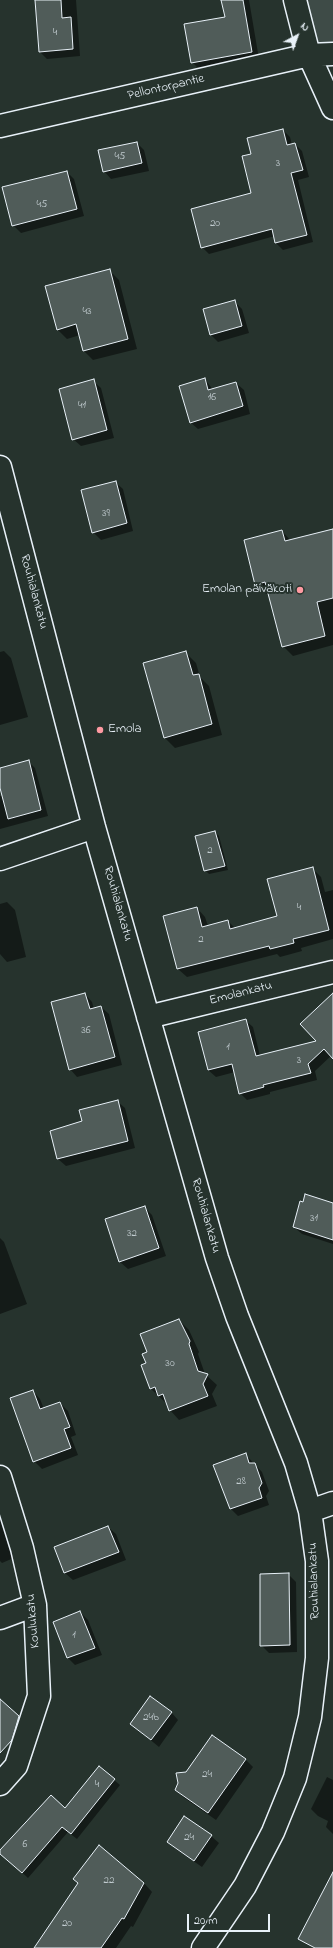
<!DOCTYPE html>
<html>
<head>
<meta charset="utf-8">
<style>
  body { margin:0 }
  #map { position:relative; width:333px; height:1948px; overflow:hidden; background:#26332d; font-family:"Indie Flower",sans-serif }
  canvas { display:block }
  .north { position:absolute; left:277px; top:16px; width:40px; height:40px; -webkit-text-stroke:3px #26332d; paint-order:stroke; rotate:41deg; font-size:11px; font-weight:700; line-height:16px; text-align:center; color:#e8f1f8 }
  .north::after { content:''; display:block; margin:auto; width:14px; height:18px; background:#e8f1f8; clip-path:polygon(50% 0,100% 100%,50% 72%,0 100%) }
  .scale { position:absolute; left:187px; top:1914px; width:83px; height:18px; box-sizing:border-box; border:2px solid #e8f1f8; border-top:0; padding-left:5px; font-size:12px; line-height:14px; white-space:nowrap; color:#e8f1f8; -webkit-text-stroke:3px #26332d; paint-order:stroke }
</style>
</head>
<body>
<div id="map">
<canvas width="333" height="1948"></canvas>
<div class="north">N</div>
<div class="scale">20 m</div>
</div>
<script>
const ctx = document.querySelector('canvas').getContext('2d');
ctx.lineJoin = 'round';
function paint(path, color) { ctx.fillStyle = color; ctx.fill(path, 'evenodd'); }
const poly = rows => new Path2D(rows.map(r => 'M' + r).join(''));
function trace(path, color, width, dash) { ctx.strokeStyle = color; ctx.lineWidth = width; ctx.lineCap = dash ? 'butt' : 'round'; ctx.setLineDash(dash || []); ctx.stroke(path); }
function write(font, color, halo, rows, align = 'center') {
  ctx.font = font + ' "Indie Flower",sans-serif'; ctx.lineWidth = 4; ctx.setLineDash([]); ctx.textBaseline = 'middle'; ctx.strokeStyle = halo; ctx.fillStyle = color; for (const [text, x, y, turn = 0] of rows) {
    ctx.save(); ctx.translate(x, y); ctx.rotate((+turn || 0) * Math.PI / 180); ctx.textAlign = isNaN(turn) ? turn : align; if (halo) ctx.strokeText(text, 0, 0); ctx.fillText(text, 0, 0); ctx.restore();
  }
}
const green = poly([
  [295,0,333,0,333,54,309,55]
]);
const shadow = poly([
  [36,0,76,0,80,56,47,59,40,52],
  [222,0,249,0,259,59,200,70,192,62,226,18],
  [283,130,290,137,292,145,295,144,302,151,309,177,298,180,313,242,283,250,276,243,275,236,209,254,202,247,252,194],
  [137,143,144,150,149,171,111,179,104,171],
  [67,172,74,179,84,216,21,233,13,225],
  [110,271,119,280,137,349,93,360,84,351,80,335,67,339,57,329],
  [234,301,242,309,249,333,218,342,210,334],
  [205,379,213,390,236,383,244,390,250,414,198,429,190,422],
  [93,381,101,388,114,438,81,446,73,439],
  [115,482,123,489,133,531,101,540,93,532],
  [282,531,291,541,333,538,333,645,293,656,283,646,269,593,266,594,256,584],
  [4,651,11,658,28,717,0,725,0,652],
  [185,652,196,663,200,677,209,686,222,735,175,748,164,737],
  [28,761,35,768,48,816,0,829,0,796,3,796,0,784,0,769],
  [215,832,219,836,228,870,209,874,205,870],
  [312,868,321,877,325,892,333,890,333,939,301,948,302,951,280,957,277,954,187,977,178,969,197,908,205,917,208,926,228,921,235,928,278,917],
  [7,902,15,910,26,957,7,962,0,954,0,904],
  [85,994,92,1002,94,1009,101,1007,109,1014,122,1065,77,1077,70,1069],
  [333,1003,333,1054,315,1071,317,1080,270,1092,270,1094,247,1100,240,1093,235,1072,216,1077,208,1070,245,1020,253,1027,260,1056,318,1042],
  [117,1101,125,1108,135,1148,66,1166,58,1159],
  [333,1204,333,1244,302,1234,294,1227],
  [144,1207,152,1215,166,1256,128,1269,120,1262],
  [0,1238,4,1242,27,1304,0,1314],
  [179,1320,189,1330,199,1352,198,1354,205,1374,217,1385,212,1394,217,1406,179,1420,170,1410,168,1405,151,1389,142,1366,147,1363,148,1353],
  [33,1391,40,1399,44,1409,60,1403,68,1411,76,1435,71,1437,78,1455,42,1469,34,1461],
  [245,1454,262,1472,269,1491,266,1496,269,1505,238,1516,231,1509,215,1466],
  [0,1508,16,1557,2,1563,0,1561],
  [108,1527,116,1534,126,1560,73,1580,65,1573,55,1547],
  [288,1574,296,1582,297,1652,269,1653,261,1645],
  [80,1612,88,1620,102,1655,75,1665,68,1658,54,1623],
  [171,1712,178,1720,159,1747,131,1724],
  [245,1759,253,1767,216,1820,183,1797,176,1789,187,1772],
  [327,1777,333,1780,333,1834,326,1827,328,1821,318,1816,311,1809],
  [114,1780,120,1785,77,1839,68,1832,28,1878,0,1852,27,1820,29,1822,66,1810],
  [211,1836,219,1843,202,1867,176,1849,168,1842],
  [144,1883,152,1892,133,1927,131,1926,116,1948,35,1948]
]);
const building = poly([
  [35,0,61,0,62,18,71,17,73,49,39,52,35,0],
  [221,0,243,0,252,52,191,63,184,24,225,17,221,0],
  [283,129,287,145,295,143,303,170,291,173,307,235,275,243,272,229,201,248,191,209,251,193,242,156,251,154,247,138,283,129],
  [137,142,142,163,103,172,98,150,137,142],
  [67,171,77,209,12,226,2,187,67,171],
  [110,269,128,339,83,351,76,324,57,330,45,286,110,269],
  [235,300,242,326,210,335,203,309,235,300],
  [205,378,208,390,236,382,243,406,190,423,179,386,205,378],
  [94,379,107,430,72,440,59,389,94,379],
  [116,481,127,523,92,533,81,490,116,481],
  [333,529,333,598,317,602,325,636,282,647,265,582,255,585,244,540,282,530,285,541,333,529],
  [186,651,193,675,199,674,212,724,164,738,143,663,186,651],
  [29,760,41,810,8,819,0,788,0,768,29,760],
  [215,831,225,866,204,871,195,836,215,831],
  [313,867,329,930,293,939,294,943,270,949,269,946,177,969,163,916,197,907,202,927,228,920,230,929,277,916,267,879,313,867],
  [85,993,90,1009,101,1006,115,1057,69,1070,51,1002,85,993],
  [333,993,333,1059,324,1049,308,1064,311,1073,263,1085,264,1087,239,1094,232,1064,208,1070,198,1032,246,1019,256,1056,316,1041,300,1024,333,993],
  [118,1100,128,1141,57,1159,50,1131,82,1121,79,1110,118,1100],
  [305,1194,333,1203,333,1240,293,1227,300,1201,303,1202,305,1194],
  [145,1206,159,1248,119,1262,105,1219,145,1206],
  [179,1319,190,1341,189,1344,198,1371,208,1374,203,1384,208,1396,169,1411,163,1394,158,1396,155,1387,150,1389,141,1365,146,1363,142,1354,147,1352,140,1334,179,1319],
  [33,1390,40,1409,60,1402,70,1427,64,1429,71,1448,33,1462,10,1398,33,1390],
  [246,1453,249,1463,255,1463,262,1483,259,1488,262,1498,230,1509,213,1465,246,1453],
  [108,1526,119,1552,64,1573,54,1547,108,1526],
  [289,1573,290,1645,260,1646,260,1574,289,1573],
  [80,1611,95,1648,67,1658,53,1622,80,1611],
  [150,1696,172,1712,151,1740,130,1724,150,1696],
  [0,1699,19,1716,12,1740,0,1753,0,1699],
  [212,1735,246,1759,208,1813,175,1790,178,1783,176,1773,186,1772,212,1735],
  [99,1766,115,1779,71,1834,62,1827,22,1873,0,1854,0,1850,51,1795,65,1808,99,1766],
  [184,1816,212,1835,194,1861,167,1842,184,1816],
  [99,1845,144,1883,124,1919,122,1918,101,1948,34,1948,78,1883,73,1879,99,1845],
  [333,1872,333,1948,315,1948,298,1939,333,1872]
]);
const minor = poly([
  [295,0,309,55,333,108],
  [0,126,309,55,333,54],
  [0,467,94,827,217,1258,237,1316,296,1463,310,1511,317,1561,317,1658,310,1717,295,1778,273,1832,245,1886,203,1948],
  [0,859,94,827],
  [148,1017,333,972],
  [0,1477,22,1548,35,1605,39,1696,16,1766,0,1784],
  [310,1511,333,1503],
  [0,1618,35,1605]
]);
const markers = [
  [300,590,4,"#ff9aa2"],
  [100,730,4,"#ff9aa2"]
];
const numberNames = [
  ["4",55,33],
  ["45",120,157],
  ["3",278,164],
  ["45",42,205],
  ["20",215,224],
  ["43",87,312],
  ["16",212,398],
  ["41",82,406],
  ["39",106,514],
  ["2",210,851],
  ["4",299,908],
  ["2",201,940],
  ["36",86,1031],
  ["1",228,1048],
  ["3",299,1061],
  ["31",314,1219],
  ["32",132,1234],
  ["30",170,1364],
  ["28",241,1482],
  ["1",74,1636],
  ["24b",151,1718],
  ["24",207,1775],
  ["4",97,1785],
  ["24",189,1838],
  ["6",25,1845],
  ["22",109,1881],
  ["20",67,1924]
];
const streetNames = [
  ["Pellontorpantie",166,88,-13],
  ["Rouhialankatu",33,592,75],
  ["Rouhialankatu",117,904,74],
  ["Emolankatu",241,994,-14],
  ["Rouhialankatu",205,1216,74],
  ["Rouhialankatu",315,1581,-92],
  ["Koulukatu",34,1621,-95]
];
const poiNames = [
  ["Emolan päiväkoti",292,590],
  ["Emola",108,730,"left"]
];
paint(green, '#3e4b47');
paint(shadow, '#0007');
paint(building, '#505c59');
trace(building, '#e8f1f8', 1);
trace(minor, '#e8f1f8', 25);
trace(minor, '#26332d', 22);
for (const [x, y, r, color] of markers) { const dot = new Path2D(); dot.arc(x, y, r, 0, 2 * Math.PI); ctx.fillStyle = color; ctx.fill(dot); trace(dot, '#26332d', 1.5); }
write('11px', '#c2ccd0', null, numberNames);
write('13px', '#e8f1f8', '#26332d', streetNames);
write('13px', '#e8f1f8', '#26332d', poiNames, 'right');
</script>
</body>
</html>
